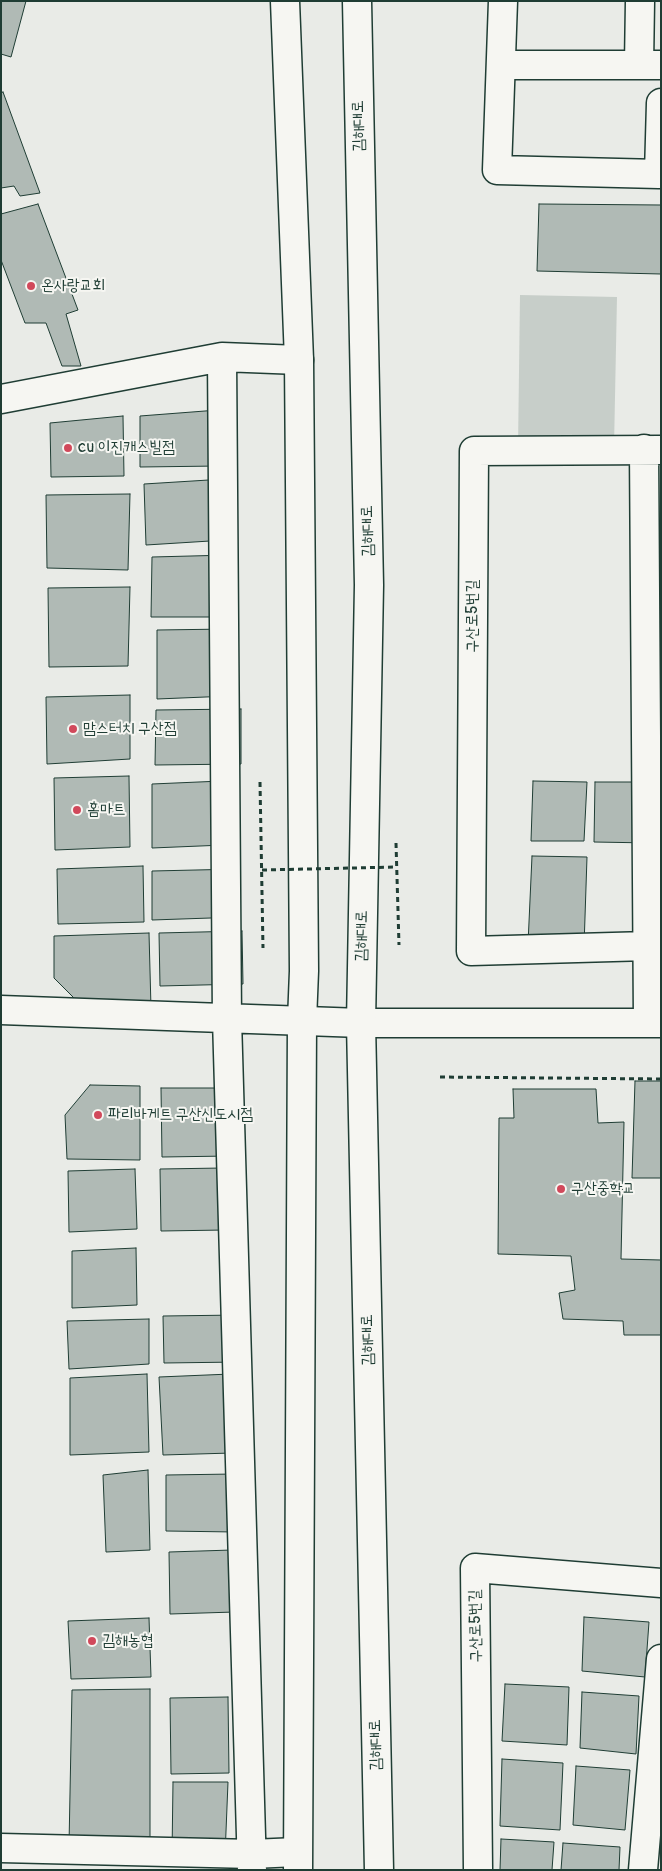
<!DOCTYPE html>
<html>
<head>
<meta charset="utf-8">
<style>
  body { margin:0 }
  #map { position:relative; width:662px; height:1871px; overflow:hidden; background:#e9ebe7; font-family:Pangolin,sans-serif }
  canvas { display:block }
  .frame { position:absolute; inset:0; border:2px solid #1f3d34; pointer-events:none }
</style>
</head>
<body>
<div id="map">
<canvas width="662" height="1871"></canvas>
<div class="frame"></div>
</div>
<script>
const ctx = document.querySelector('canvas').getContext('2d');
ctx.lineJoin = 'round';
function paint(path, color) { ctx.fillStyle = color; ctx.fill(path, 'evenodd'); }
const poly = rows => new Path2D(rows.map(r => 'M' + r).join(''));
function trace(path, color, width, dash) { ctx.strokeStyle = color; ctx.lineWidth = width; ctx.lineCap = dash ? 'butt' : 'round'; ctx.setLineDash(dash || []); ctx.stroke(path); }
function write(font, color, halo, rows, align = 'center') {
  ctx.font = font + ' Pangolin,"Poor Story",sans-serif'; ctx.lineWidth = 4; ctx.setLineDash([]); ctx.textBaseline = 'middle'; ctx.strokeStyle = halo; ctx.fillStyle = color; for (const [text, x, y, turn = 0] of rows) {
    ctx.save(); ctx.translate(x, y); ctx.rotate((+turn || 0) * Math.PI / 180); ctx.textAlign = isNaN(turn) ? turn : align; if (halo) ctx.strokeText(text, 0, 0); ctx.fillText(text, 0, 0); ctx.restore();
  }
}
const green = poly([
  [520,295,617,297,614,447,518,448]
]);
const building = poly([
  [1,1,26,1,11,57,1,54,1,1],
  [3,92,40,193,20,196,14,186,1,188,1,93,3,92],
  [38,204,78,310,66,314,81,366,62,366,46,323,25,323,1,260,1,214,38,204],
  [539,204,661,205,661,274,537,271,539,204],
  [218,410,219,466,140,467,140,416,218,410],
  [123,416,124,476,51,477,50,423,123,416],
  [225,479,226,540,146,545,144,484,225,479],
  [130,494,128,570,47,568,46,495,130,494],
  [230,555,228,617,151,617,152,557,230,555],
  [130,587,128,666,49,667,48,588,130,587],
  [229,629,230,696,157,699,157,630,229,629],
  [130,695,130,759,47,764,46,697,130,695],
  [241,709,241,764,155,765,156,710,241,709],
  [129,776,130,847,55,850,54,778,129,776],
  [222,781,224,845,152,848,152,784,222,781],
  [533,781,587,782,584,841,531,841,533,781],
  [595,782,651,782,651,843,594,842,595,782],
  [532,856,587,857,584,947,528,944,532,856],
  [143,866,144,922,58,924,57,869,143,866],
  [240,869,240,917,152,920,152,871,240,869],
  [242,931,243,984,160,986,159,933,242,931],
  [149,933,151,1008,87,1011,54,978,54,936,149,933],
  [635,1081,661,1081,661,1178,632,1178,635,1081],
  [90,1085,140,1086,140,1160,67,1159,65,1115,90,1085],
  [161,1088,228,1088,230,1156,162,1157,161,1088],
  [513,1089,596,1089,598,1123,624,1122,621,1259,661,1260,661,1335,624,1335,623,1321,563,1319,559,1293,575,1290,571,1256,498,1254,499,1118,514,1118,513,1089],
  [223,1168,225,1230,161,1231,160,1169,223,1168],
  [135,1169,137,1229,69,1232,68,1171,135,1169],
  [136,1248,137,1305,72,1308,72,1251,136,1248],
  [240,1315,240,1362,164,1363,163,1316,240,1315],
  [149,1319,149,1364,69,1369,67,1321,149,1319],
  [147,1374,149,1452,70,1455,70,1378,147,1374],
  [231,1374,232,1453,163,1455,159,1377,231,1374],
  [148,1470,150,1550,106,1552,103,1475,148,1470],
  [235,1474,235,1532,166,1531,166,1475,235,1474],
  [232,1550,235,1612,170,1614,169,1552,232,1550],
  [584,1617,649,1622,645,1677,582,1671,584,1617],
  [149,1618,151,1677,71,1679,68,1621,149,1618],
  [505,1684,569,1687,567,1745,502,1741,505,1684],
  [150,1689,150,1847,69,1845,72,1690,150,1689],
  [582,1692,639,1696,636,1754,580,1748,582,1692],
  [228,1697,229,1773,171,1774,170,1698,228,1697],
  [502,1759,563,1763,560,1830,500,1826,502,1759],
  [576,1766,630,1770,625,1830,573,1825,576,1766],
  [173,1782,228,1782,225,1856,172,1855,173,1782],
  [501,1839,554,1842,552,1870,500,1870,501,1839],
  [563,1843,620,1847,619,1870,561,1870,563,1843]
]);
const path = poly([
  [260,782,263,948],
  [396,843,399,945],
  [440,1077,661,1079]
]);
const minor = poly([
  [503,1,497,170,659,174,661,103],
  [640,1,639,65,661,65],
  [501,65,639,65],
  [222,357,227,1019,252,1870],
  [1,399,222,357,299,360],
  [644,449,648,1022],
  [648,946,471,951,474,451,661,450],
  [1,1010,361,1023,661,1023],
  [1,1848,252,1854,297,1852],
  [478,1870,475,1568,661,1583],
  [643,1870,661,1659]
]);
const major = poly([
  [285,1,299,360,304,971,302,1021,298,1870],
  [357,1,369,585,361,1023,379,1870]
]);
const pathBridge = poly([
  [262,870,397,867]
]);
const markers = [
  [31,286,5,"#d1495b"],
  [68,448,5,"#d1495b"],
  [73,729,5,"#d1495b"],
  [77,810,5,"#d1495b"],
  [98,1115,5,"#d1495b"],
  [561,1189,5,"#d1495b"],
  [92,1641,5,"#d1495b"]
];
const streetNames = [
  ["김해대로",359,126,-91],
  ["김해대로",368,531,-91],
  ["구산로5번길",473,616,-90],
  ["김해대로",362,936,-89],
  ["김해대로",368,1340,-91],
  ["구산로5번길",476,1626,-91],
  ["김해대로",376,1745,-91]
];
const poiNames = [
  ["온사랑교회",41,286],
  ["cu 이진캐스빌점",78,448],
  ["맘스터치 구산점",83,729],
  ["홈마트",87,810],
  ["파리바게트 구산신도시점",108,1115],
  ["구산중학교",571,1189],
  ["김해농협",102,1641]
];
paint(green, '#c7cec9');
paint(building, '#b0bab5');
trace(building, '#1f3d34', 1);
trace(minor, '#1f3d34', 31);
trace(major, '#1f3d34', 31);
trace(path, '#1f3d34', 3, [5, 4]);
trace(minor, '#f6f6f2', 28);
trace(major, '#f6f6f2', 28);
trace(pathBridge, '#1f3d34', 3, [5, 4]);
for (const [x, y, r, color] of markers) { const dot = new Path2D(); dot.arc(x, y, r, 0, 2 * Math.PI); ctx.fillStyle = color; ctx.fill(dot); trace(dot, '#f6f6f2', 2); }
write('16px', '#1f3d34', '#f6f6f2', streetNames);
write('16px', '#1f3d34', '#f6f6f2', poiNames, 'left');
</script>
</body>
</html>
